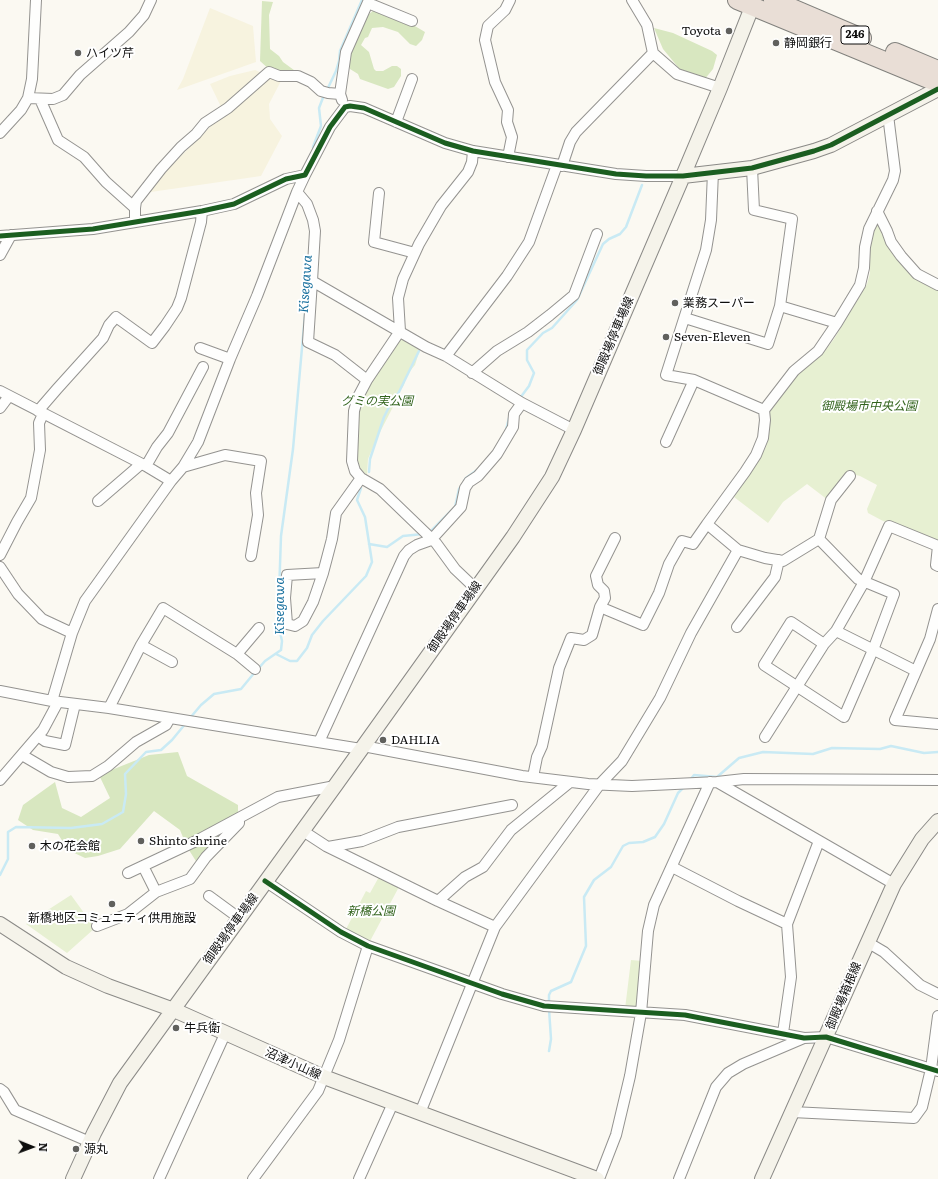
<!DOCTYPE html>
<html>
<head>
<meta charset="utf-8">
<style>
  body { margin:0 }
  #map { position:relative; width:938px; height:1179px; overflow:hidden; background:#fbf9f2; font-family:Literata,serif }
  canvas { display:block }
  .north { position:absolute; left:12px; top:1127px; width:40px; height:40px; -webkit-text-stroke:3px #fff; paint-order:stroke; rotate:91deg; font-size:11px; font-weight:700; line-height:16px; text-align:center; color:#0d0d0d }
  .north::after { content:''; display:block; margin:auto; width:14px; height:18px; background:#0d0d0d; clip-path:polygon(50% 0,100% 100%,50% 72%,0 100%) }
</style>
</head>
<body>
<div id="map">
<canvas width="938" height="1179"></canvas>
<div class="north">N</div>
</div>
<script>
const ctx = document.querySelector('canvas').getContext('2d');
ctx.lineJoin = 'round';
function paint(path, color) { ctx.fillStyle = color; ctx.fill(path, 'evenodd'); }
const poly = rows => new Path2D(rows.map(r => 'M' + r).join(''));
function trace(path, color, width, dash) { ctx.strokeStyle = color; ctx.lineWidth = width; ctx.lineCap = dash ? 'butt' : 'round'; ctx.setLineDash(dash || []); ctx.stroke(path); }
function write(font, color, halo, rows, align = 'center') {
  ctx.font = font + ' Literata,"Noto Sans JP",serif'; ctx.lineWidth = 4; ctx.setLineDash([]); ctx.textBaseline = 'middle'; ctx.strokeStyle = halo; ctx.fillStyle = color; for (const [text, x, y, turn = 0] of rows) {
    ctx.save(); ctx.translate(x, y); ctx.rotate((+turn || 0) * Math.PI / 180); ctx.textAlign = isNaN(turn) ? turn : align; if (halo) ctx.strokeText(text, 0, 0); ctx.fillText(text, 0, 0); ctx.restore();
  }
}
const farmland = poly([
  [210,8,253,26,256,62,177,90,183,79],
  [255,70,281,81,269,104,270,119,282,136,261,176,144,193,224,113,210,84,230,76]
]);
const green = poly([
  [877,224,880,224,938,291,938,542,913,531,883,521,868,513,867,509,877,485,860,476,848,473,828,500,807,484,783,502,768,523,734,497,765,449,768,440,769,413,788,384,798,373,824,352,834,339,867,284,870,273,870,245,872,236],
  [400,336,420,349,415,365,406,376,404,385,396,397,394,405,378,436,368,459,367,475,358,467,355,457,356,412,361,397],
  [380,875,400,885,369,943,345,931,366,891,370,893],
  [71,895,95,928,67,953,26,924],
  [631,960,642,961,639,1010,625,1009]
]);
const forest = poly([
  [262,1,273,2,269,15,270,49,279,56,283,62,298,73,271,71,260,61],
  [375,9,403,19,425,32,422,40,416,46,410,44,398,32,383,27,372,28,368,37,365,38,361,45,369,52,374,69,376,71,383,71,392,66,397,66,401,69,401,76,394,87,388,89,360,79,358,74,350,69,348,61,368,15],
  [654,28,673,33,712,51,717,55,713,69,704,80,683,73,663,49],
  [178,752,187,776,238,805,238,823,201,869,187,847,180,830,154,811,120,849,98,856,85,858,68,850,58,834,33,830,18,820,23,805,55,782,62,808,81,817,110,798,99,775,149,755]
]);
const stream = poly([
  [327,90,336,71,339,61,340,51,362,0],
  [313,147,321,126,319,108,324,95],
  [520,398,529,386,534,373,527,360,527,350,543,333,552,328,577,300,603,244,609,239,620,234,626,227,642,185],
  [506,430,509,418],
  [369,472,370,459,384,417,389,407,399,392,419,351],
  [464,481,466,478,477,470],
  [428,532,431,531,455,507,459,489,462,485],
  [369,544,387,547,403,536,423,534],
  [276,654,290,661,297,661,307,648,312,635,323,621,366,576,372,562,365,517,357,500,361,488],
  [258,669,265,661,281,650,282,641,278,623,281,536,293,449,305,314],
  [190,718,201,705,214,694,241,689,255,672],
  [690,780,694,775,717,777,739,758,763,752,813,754,832,748,880,749,891,746,924,753,938,752],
  [0,875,8,859,8,832,16,827,71,828,102,824,123,812,126,794,125,774,146,752,161,750,172,740,186,723],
  [549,1004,549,995,551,991,571,982,586,946,584,897,594,880,611,867,623,846,629,843,643,842,655,837,664,824,678,793,684,787],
  [549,1051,551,1039,549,1009]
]);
const street = poly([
  [632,0,647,25,653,53,677,74,720,88],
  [368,3,412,21],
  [28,98,53,99,63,95,80,75,129,32,144,15,151,0],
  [40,99,58,140,84,157,106,182,135,208],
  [342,100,340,94,346,52,369,0],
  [396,122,412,79],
  [0,133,21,110,28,98,32,79,36,0],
  [473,151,472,162,468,172,441,206,419,244,403,279,398,298,400,331,367,380,358,397,354,411,352,461,355,471,361,478,380,489,436,543,455,569,476,589],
  [508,157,512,137,507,122,508,110,495,82,485,40,488,26,505,10,510,0],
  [562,166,570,142,576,132,653,53],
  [713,172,711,220,706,250,666,375,694,380,764,410],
  [297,192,307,204,313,220,315,231,312,281,426,347,446,356,522,403,574,430],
  [379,193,374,242,415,253],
  [877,211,887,231,891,242,901,256,917,274,938,285],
  [135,222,135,208,136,201,161,169,181,147,196,134,205,123,228,108,269,72,279,76,298,76,311,82,321,91,328,93,340,94],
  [0,236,93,229,202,211,234,204,286,179,305,175,330,127,345,107,350,106,364,108,445,143,473,151,616,174,646,176,683,176],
  [0,255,11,235],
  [312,281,308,342,335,355,367,380],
  [780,306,837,323],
  [685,318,768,344,780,306,792,219,754,210,752,168],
  [200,348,230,359],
  [446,356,507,276,529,242,557,165],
  [472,373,497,351,528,332,550,315,574,295,597,234],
  [0,391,146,466,171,481],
  [0,408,9,396],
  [38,411,57,389,103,338,109,325,116,317,152,343,165,326,177,308,181,298,201,222,202,211],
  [666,442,694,380],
  [146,466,157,447,168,433,203,367],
  [183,467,225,455,261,461,256,493,258,515,251,556],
  [850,476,831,500,819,539,783,561,765,558,738,550,707,524,745,472,756,455,763,438,765,420,764,410,794,371,818,351,837,323,860,285,864,268,865,247,869,229,893,180,895,171,888,115],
  [98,501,141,464],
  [615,538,596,576,598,585,604,591,605,598,600,607,643,625,659,593,669,564,682,541,693,544,707,524],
  [819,539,858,579,894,594,873,650,844,717,764,665,791,622,824,644],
  [0,555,17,522,31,498,40,450,39,423,43,414],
  [0,567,18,594,42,619,72,633],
  [323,573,287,575,285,598,287,624,295,626,303,621,313,602,323,573,332,539,336,513,361,478],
  [938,609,930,639,895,720,938,724],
  [737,627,775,577,779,560],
  [836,631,916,671],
  [237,654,259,628],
  [172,662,141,645,163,608,237,654,255,669],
  [0,691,52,701,109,708,361,749],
  [52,701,72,633,85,601,171,481,183,467,198,442,230,359,257,296,297,192,305,175],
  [109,708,141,645],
  [38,736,45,741,65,745,75,704],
  [765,737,824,644,836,631,864,582,889,526,938,546,936,565,938,566],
  [319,742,404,556,409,550,417,545,431,540,461,507,465,488,469,482,478,476,497,454,513,427,514,414,522,403],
  [363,746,522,776,588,784,632,786,717,782,744,779,938,780],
  [22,755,51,772,68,777,92,776,108,766,136,742,166,725,170,718],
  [533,777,537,757,542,746,559,668,571,638,584,640,592,635,600,607],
  [0,780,43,730,58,702],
  [717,782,894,884],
  [303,831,326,846,438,901,495,927],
  [328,847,362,841,398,827,512,805],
  [672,867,738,901,787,924],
  [128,873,196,841,278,797,335,786],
  [265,881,341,932,368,946,502,994,544,1006,685,1015,804,1038,826,1037,938,1071],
  [156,892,190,879,206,857,239,823,239,818],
  [209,896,239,918],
  [438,901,465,877,483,867,511,830,570,782],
  [97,926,128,914,156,892,143,866],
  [867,942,884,952,920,985,938,994],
  [783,1033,791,977,787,924,819,841],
  [0,1089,4,1092,15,1110,90,1142],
  [792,1112,914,1118,922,1107,931,1069,938,1016],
  [420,1113,495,927,600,784,622,761,660,698,691,633,738,550],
  [159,1179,225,1034],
  [253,1179,318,1091,339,1040,368,946],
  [359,1179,393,1103],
  [599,1179,616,1135,630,1076,641,1013,648,931,654,905,710,782],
  [679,1179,716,1087,728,1073,743,1064,804,1038]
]);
const secondary = poly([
  [683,176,752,168,814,151,831,145,938,89],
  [0,924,66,967,108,986,174,1010,324,1077,597,1179],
  [73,1179,94,1133,120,1083,335,786,513,537,552,477,574,430,683,176,720,88,752,7],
  [762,1179,894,884,922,839,938,821]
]);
const highway = poly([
  [737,0,938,83],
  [773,0,862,38],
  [895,52,938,70]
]);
const cycleway = poly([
  [0,236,93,229,202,211,234,204,286,179,305,175,330,127,345,107,350,106,364,108,445,143,473,151,616,174,646,176,683,176,752,168,814,151,831,145,938,89],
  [265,881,341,932,368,946,502,994,544,1006,685,1015,804,1038,826,1037,938,1071]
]);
const markers = [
  [729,31,4,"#60605d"],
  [776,43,4,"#60605d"],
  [78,53,4,"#60605d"],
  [675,303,4,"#60605d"],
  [666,337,4,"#60605d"],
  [383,740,4,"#60605d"],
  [141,841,4,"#60605d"],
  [32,846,4,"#60605d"],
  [112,904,4,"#60605d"],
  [176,1028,4,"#60605d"],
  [76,1149,4,"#60605d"]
];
const shields = [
  [855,35,28]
];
const shieldNames = [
  ["246",855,35]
];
const poiNames = [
  ["Toyota",721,31,"right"],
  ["静岡銀行",784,43],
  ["ハイツ芹",86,53],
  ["業務スーパー",683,303],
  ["Seven-Eleven",674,337],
  ["DAHLIA",391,740],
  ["Shinto shrine",149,841],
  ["木の花会館",40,846],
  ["新橋地区コミュニティ供用施設",112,918,"center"],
  ["牛兵衛",184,1028],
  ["源丸",84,1149]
];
const streetNames = [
  ["御殿場停車場線",614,336,-67],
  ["御殿場停車場線",455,617,-55],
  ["御殿場停車場線",231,929,-54],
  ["御殿場箱根線",844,996,-67],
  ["沼津小山線",293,1064,24]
];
const parkNames = [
  ["グミの実公園",377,401],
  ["御殿場市中央公園",869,406],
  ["新橋公園",371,911]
];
const waterNames = [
  ["Kisegawa",306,284,-86],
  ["Kisegawa",280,606,-90]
];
paint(farmland, '#f7f3df');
paint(green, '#e7f0d2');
paint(forest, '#d8e7c0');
trace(stream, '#c9eaf4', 2.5);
trace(street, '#949390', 12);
trace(secondary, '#8b8a87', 16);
trace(highway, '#81817d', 20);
trace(street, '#fefefd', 10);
trace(secondary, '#f5f3ea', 14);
trace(highway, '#e9ded6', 18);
trace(cycleway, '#1b5e20', 5);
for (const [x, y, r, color] of markers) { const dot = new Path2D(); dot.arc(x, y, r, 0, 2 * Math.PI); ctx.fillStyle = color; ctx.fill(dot); trace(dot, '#fff', 1.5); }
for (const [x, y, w] of shields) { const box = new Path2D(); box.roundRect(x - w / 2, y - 9, w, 18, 3); ctx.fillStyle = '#fff'; ctx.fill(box); trace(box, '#0d0d0d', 1); }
write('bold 11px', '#0d0d0d', null, shieldNames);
write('12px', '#0d0d0d', '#fff', poiNames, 'left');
write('12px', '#0d0d0d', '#fff', streetNames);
write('italic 12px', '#33641e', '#fff', parkNames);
write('italic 13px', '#18709e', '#fff', waterNames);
</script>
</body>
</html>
